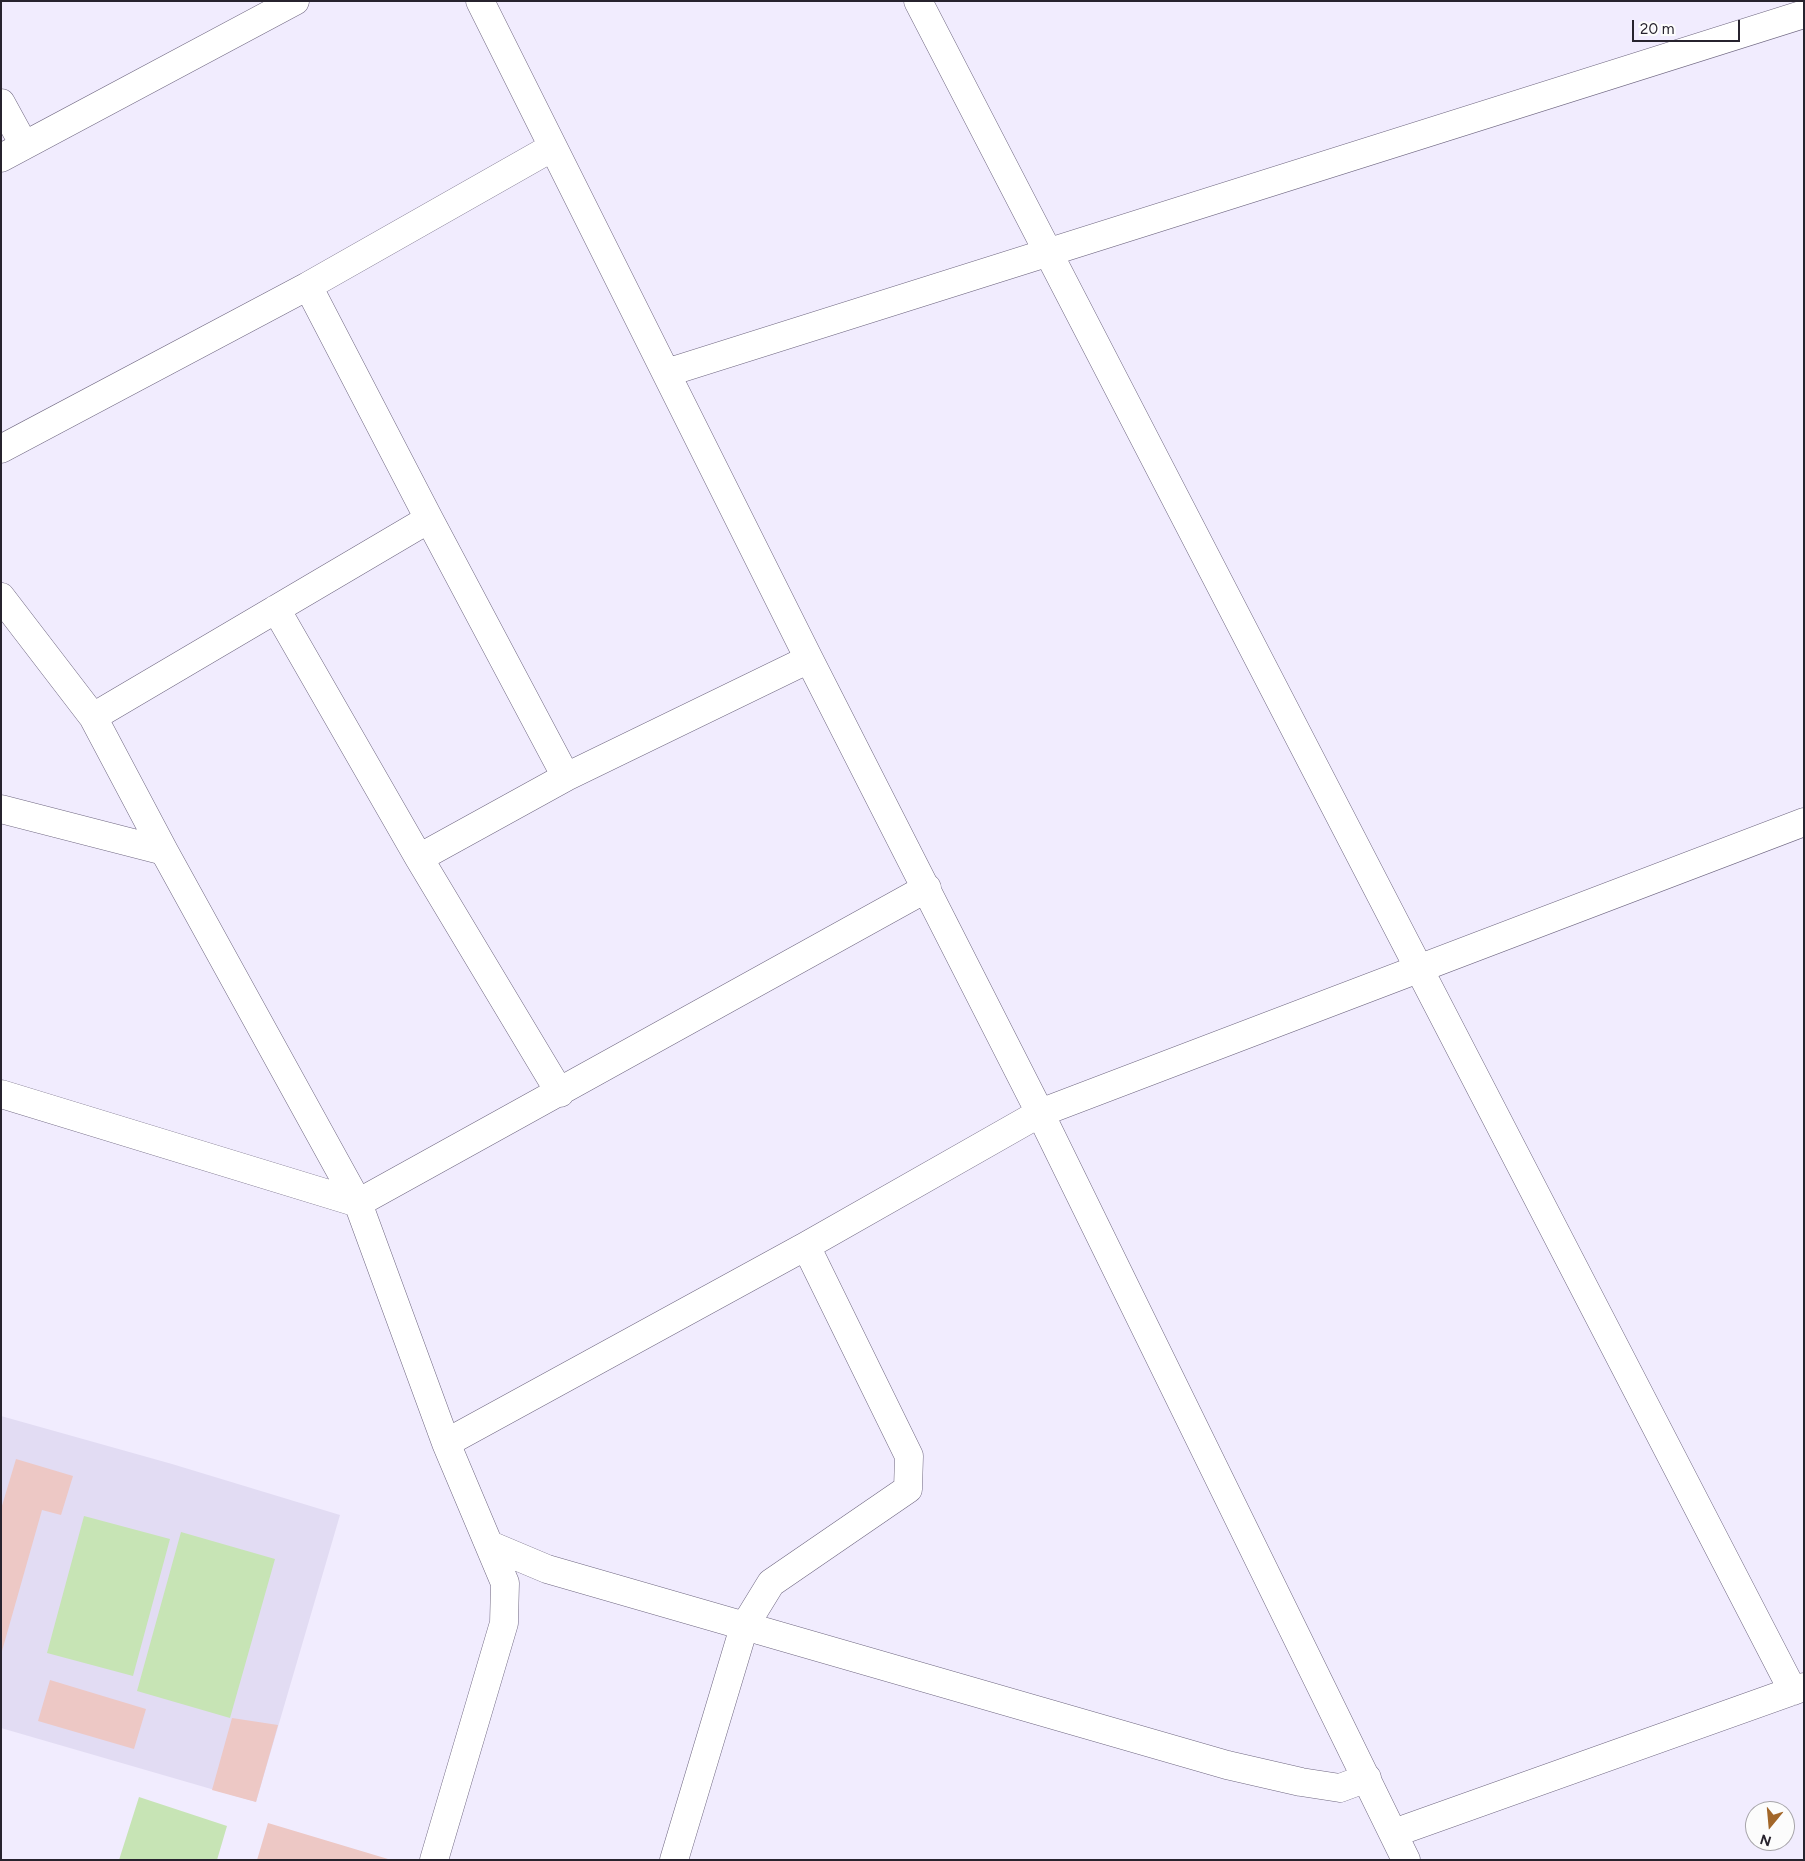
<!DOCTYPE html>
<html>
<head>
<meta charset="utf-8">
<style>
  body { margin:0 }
  #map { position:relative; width:1805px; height:1861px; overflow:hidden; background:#f1ecfe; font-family:Figtree,sans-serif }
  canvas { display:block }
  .frame { position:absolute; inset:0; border:2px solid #27232e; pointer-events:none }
  .north { position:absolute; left:1745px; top:1801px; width:50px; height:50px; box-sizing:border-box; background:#fcfcfc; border:1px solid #a7a5aa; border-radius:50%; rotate:197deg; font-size:14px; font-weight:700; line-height:20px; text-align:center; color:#27232e }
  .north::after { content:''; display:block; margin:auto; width:18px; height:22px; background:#a26629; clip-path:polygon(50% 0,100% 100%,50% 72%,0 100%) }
  .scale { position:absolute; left:1632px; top:20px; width:108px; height:22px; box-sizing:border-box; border:2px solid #27232e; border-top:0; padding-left:6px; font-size:15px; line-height:18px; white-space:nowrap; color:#27232e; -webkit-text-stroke:4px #fcfcfc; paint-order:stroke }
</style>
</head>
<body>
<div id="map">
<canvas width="1805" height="1861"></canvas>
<div class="frame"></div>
<div class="north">N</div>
<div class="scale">20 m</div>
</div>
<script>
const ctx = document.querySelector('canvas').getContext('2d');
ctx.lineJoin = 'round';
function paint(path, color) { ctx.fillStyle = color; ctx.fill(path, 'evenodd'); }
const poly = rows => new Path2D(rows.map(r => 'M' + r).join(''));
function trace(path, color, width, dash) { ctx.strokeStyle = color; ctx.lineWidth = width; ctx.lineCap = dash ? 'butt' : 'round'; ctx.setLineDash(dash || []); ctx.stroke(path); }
const built = poly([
  [1,1416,172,1464,340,1515,256,1802,1,1728]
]);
const green = poly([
  [84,1516,170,1539,133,1676,47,1653],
  [181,1532,275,1559,230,1718,137,1691],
  [139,1797,227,1826,217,1860,119,1860]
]);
const building = poly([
  [16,1459,73,1476,61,1515,42,1510,2,1651,1,1509],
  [50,1680,146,1709,134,1749,38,1721],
  [232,1718,278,1725,256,1802,212,1790],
  [268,1823,388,1859,388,1860,257,1860]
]);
const street = poly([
  [480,1,809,659,1040,1113,1406,1860],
  [918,1,1793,1691],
  [1,103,24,145],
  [1,158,295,1],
  [308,286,429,519,566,777],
  [666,373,1804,14],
  [1,449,308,286,553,147],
  [1,597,93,717,164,851,358,1203,446,1443,505,1583,504,1623,434,1860],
  [276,609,419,858,560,1093],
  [93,717,429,519],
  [1,809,164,851],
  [419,858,566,777,809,659],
  [1,1094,358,1203,927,888],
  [446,1443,806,1246,1040,1113,1804,822],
  [490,1545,547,1569,1227,1765,1301,1782,1340,1788,1367,1778],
  [1394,1833,1804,1687],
  [674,1860,744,1627,771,1583,908,1489,909,1456,806,1246]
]);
paint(built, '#e2dcf3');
paint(green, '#c7e4b5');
paint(building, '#edc8c5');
trace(street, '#6f6781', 29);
trace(street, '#fff', 28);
</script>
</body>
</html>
